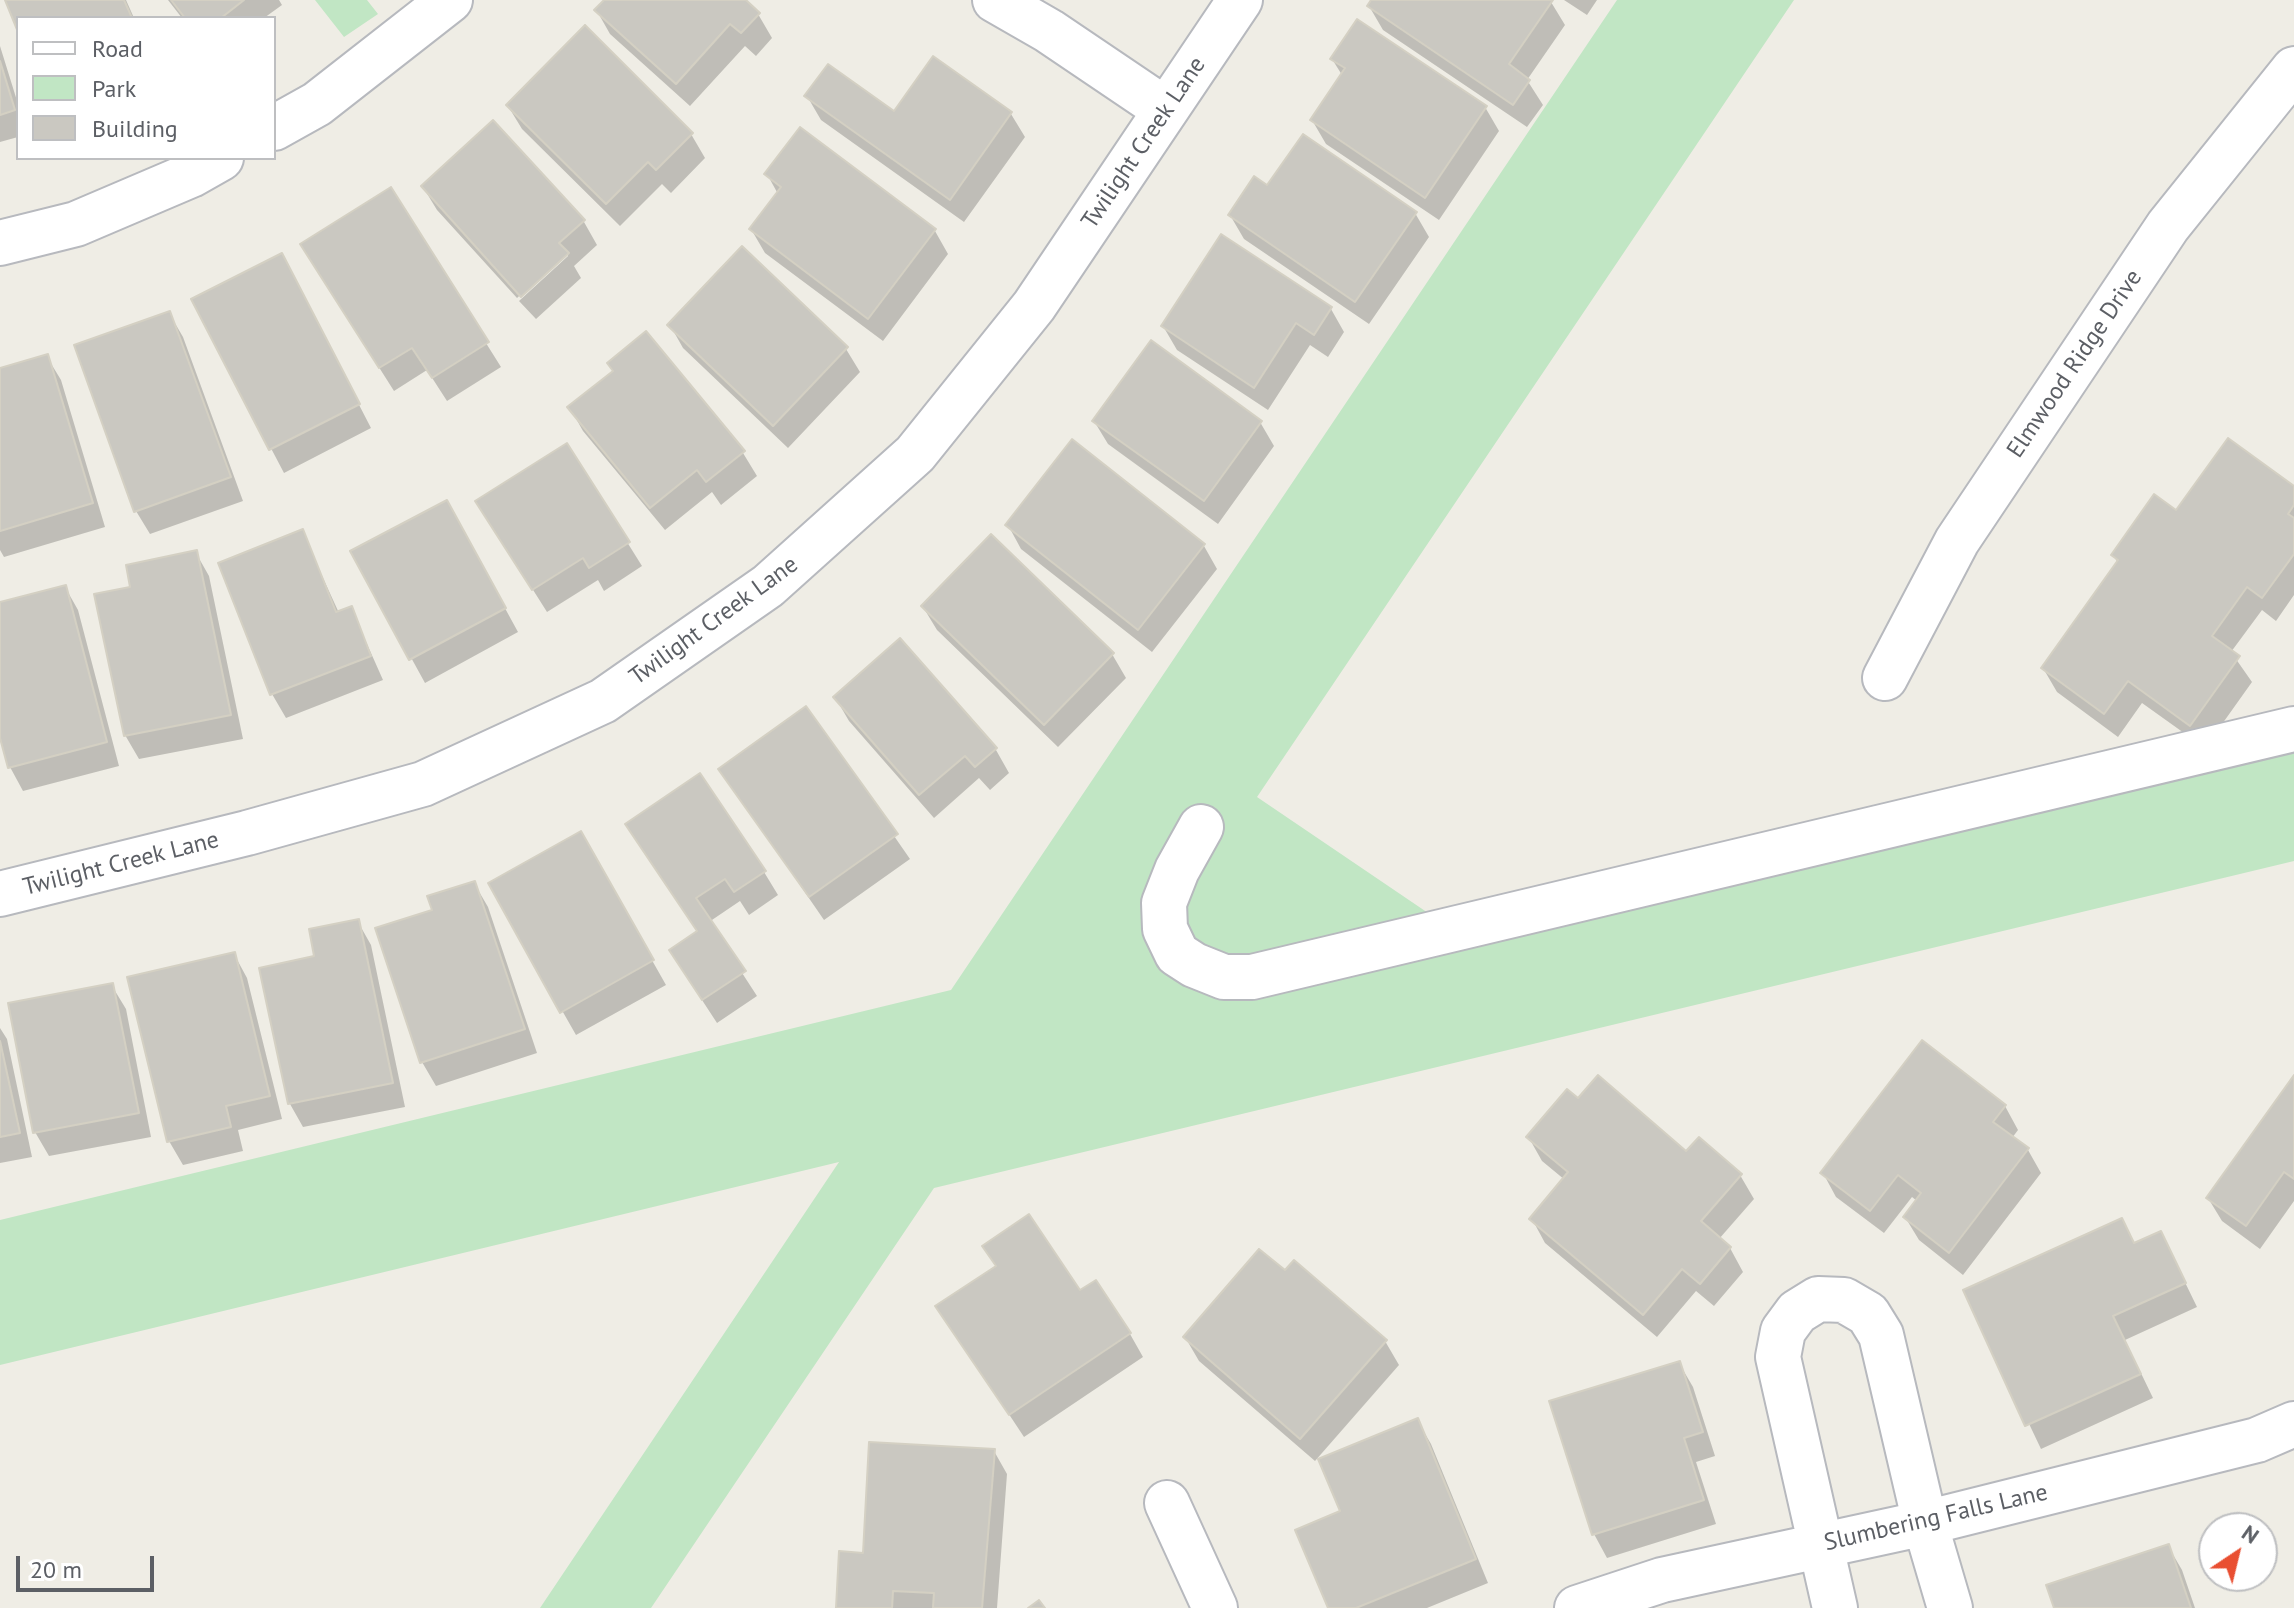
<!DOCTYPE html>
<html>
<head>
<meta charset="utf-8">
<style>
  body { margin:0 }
  #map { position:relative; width:2294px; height:1608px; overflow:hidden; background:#efede5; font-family:"PT Sans",sans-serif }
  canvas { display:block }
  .legend { position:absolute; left:16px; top:16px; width:260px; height:144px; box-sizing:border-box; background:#fff; border:2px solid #bebfc1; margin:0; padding:10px 14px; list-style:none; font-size:24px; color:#5c5f65 }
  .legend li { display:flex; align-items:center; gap:16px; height:40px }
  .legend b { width:40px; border:2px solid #bebfc1 }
  .north { position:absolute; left:2198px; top:1512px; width:80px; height:80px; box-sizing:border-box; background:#fff; border:2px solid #bebfc1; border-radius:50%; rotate:35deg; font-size:22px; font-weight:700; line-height:32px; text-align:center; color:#5c5f65 }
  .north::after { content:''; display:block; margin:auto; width:28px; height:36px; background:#e94f31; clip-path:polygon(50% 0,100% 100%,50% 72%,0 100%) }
  .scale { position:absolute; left:16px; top:1556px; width:138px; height:36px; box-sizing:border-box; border:4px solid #5c5f65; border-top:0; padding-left:10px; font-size:24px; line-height:28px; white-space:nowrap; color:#5c5f65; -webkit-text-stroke:6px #fff; paint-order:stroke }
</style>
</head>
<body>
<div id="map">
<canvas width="2294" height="1608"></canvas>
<ul class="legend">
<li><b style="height:10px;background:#fff"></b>Road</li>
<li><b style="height:22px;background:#c1e6c4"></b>Park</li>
<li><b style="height:22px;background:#cac8c1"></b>Building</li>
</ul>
<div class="north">N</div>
<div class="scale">20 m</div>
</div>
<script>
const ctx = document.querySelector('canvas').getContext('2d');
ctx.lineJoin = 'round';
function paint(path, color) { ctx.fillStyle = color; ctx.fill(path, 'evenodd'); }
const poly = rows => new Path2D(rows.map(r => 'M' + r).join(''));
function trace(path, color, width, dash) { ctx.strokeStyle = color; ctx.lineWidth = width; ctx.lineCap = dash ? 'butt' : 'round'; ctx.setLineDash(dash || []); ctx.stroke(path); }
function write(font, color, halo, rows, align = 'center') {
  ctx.font = font + ' "PT Sans",sans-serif'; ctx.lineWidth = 6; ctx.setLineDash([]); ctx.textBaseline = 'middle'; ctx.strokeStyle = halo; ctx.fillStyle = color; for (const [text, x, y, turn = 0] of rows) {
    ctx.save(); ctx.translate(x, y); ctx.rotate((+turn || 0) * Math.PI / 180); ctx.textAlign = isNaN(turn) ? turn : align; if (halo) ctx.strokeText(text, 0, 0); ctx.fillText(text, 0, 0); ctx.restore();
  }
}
const green = poly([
  [315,0,367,0,378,14,344,37],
  [1617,0,1794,0,1257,797,1434,917,2294,711,2294,861,934,1188,651,1608,540,1608,839,1162,0,1365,0,1220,951,990]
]);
const shadow = poly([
  [7,0,126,0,134,18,18,18,18,27],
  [168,0,279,0,282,5,264,18,182,18],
  [606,0,743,0,758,14,772,38,756,56,745,46,690,106,610,34,597,11],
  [1373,0,1551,2,1565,25,1527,80,1543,105,1527,127,1383,30,1369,6],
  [1564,0,1597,0,1587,15],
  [0,46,18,104,18,137,0,142],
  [934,59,1011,114,1025,137,964,222,821,120,807,96,894,114],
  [1332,59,1485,107,1499,131,1439,220,1326,144,1312,120,1342,75],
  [508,106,691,134,705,158,671,193,662,184,620,226,522,129],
  [493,123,584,222,597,245,574,266,581,278,536,319,519,301,568,256,568,251,517,298,437,210,423,187],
  [767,174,935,231,948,254,883,341,765,253,751,229,778,194],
  [1268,188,1415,213,1429,237,1369,324,1244,239,1230,215],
  [390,190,501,367,447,401,427,370,394,391,316,268],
  [294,279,371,428,284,473,193,300],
  [1331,309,1344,332,1328,357,1310,345,1268,410,1177,350,1163,326],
  [169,313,183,337,243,501,150,534,136,511],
  [670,325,846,349,860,372,788,448,683,348],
  [646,334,743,453,757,476,721,505,712,492,665,530,583,431,570,408,615,372],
  [47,357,61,380,105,527,4,557,0,550,0,370],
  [1094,421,1260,422,1274,446,1218,524,1108,444],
  [567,446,642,566,604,591,598,580,547,612,492,525],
  [2294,488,2294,595,2276,621,2262,610,2231,652,2252,682,2205,748,2142,703,2118,737,2057,692,2043,668,2118,563,2113,555,2176,513],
  [1008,525,1204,546,1217,569,1152,652,1021,549],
  [460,526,518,632,425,683,353,552],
  [302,532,339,613,351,608,383,680,286,718,272,694,220,564],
  [196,553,209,576,243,739,139,759,125,735],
  [65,587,78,610,119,766,23,791,10,767,0,730,0,604],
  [923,607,1112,654,1126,678,1058,747,937,630],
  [900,640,996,750,1009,773,990,790,979,778,934,818,849,721,835,697],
  [806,709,910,859,824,920,720,769],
  [627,825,764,872,778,895,749,915,740,901,709,922,757,996,717,1023,685,974,698,932],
  [580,833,666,985,576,1035,490,884],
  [474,883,488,907,537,1053,436,1086,422,1062,378,929,435,911],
  [358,922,371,945,405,1107,303,1127,290,1104,261,969,317,958],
  [234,954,247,978,282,1119,238,1130,243,1151,183,1165,169,1141],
  [112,986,126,1009,151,1137,49,1156,35,1132],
  [0,1028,7,1039,32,1157,0,1163],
  [2294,1078,2294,1201,2260,1249,2222,1221,2208,1198],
  [1578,1101,1740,1175,1754,1199,1719,1239,1730,1248,1743,1272,1714,1306,1696,1291,1657,1337,1545,1243,1532,1219,1565,1180,1542,1161,1529,1138],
  [2005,1106,2018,1130,2012,1138,2028,1150,2041,1173,1963,1275,1919,1240,1905,1217,1917,1201,1912,1197,1884,1233,1836,1197,1823,1173],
  [2121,1221,2135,1245,2161,1233,2197,1307,2125,1340,2153,1398,2041,1449,1966,1291],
  [1285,1273,1385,1341,1399,1365,1315,1461,1199,1361,1185,1337],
  [1080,1293,1130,1334,1143,1357,1024,1437,938,1307],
  [1679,1363,1693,1387,1715,1456,1696,1462,1716,1524,1607,1558,1594,1534],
  [1417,1420,1431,1444,1488,1583,1427,1608,1330,1608,1342,1512],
  [994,1451,1007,1474,997,1608,838,1608,865,1555],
  [2168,1546,2182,1570,2195,1608,2056,1608]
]);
const building = poly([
  [5,0,124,0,132,18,18,18,18,32,5,0],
  [171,0,244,0,221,18,185,18,171,0],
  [604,0,746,0,760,13,741,33,730,24,676,84,594,10,604,0],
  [1371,0,1553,0,1509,64,1530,80,1513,105,1367,6,1371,0],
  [1357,19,1487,106,1425,198,1310,120,1345,68,1330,59,1357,19],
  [585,25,693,133,656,170,648,162,606,204,506,105,585,25],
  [933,56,1012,112,950,200,804,96,828,64,894,111,933,56],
  [0,61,15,110,0,115,0,61],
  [493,120,585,220,559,243,569,253,521,297,421,186,493,120],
  [800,127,936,229,868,319,749,229,781,187,764,174,800,127],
  [1303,134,1417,212,1355,302,1228,215,1254,176,1267,185,1303,134],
  [391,187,489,342,432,378,412,348,379,368,300,244,391,187],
  [1221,234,1332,307,1314,335,1296,323,1254,388,1161,326,1221,234],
  [742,246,848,347,773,426,667,325,742,246],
  [282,253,360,404,269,450,191,299,282,253],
  [170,311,231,477,134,512,74,345,170,311],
  [646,331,745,451,706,482,697,470,650,508,567,407,613,371,607,363,646,331],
  [1151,340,1262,421,1204,501,1092,421,1151,340],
  [48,354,93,503,0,531,0,368,48,354],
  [2228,438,2294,486,2294,505,2288,514,2294,518,2294,554,2262,598,2247,587,2212,636,2240,656,2190,726,2128,681,2104,714,2041,668,2118,560,2111,555,2154,494,2176,510,2228,438],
  [1072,439,1205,544,1138,630,1005,525,1072,439],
  [567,443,630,542,589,568,583,558,532,590,475,501,567,443],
  [447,500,506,608,409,660,350,551,447,500],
  [303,529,336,612,352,606,371,656,270,695,218,563,303,529],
  [991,534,1114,653,1044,725,921,606,991,534],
  [197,550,231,715,124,736,94,594,130,587,126,565,197,550],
  [66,585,107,742,8,768,0,738,0,602,66,585],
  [900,638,997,748,975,767,965,756,919,795,833,697,900,638],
  [806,706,898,834,809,897,718,769,806,706],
  [700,773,766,871,734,892,725,879,696,898,746,971,702,1000,669,950,697,931,625,824,700,773],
  [581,831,654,960,560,1013,488,883,581,831],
  [475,881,525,1029,420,1063,375,928,432,910,427,896,475,881],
  [359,919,393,1083,288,1104,259,968,314,956,309,929,359,919],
  [235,952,270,1096,226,1106,231,1127,167,1142,127,977,235,952],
  [113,983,139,1113,33,1133,8,1003,113,983],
  [1922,1040,2006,1105,1993,1122,2029,1148,1949,1253,1903,1217,1921,1193,1898,1175,1870,1211,1820,1173,1922,1040],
  [0,1041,20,1133,0,1137,0,1041],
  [1598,1075,1686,1151,1699,1137,1742,1174,1701,1221,1731,1247,1700,1284,1682,1269,1643,1315,1529,1219,1568,1172,1526,1137,1567,1089,1578,1098,1598,1075],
  [2294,1075,2294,1179,2284,1172,2246,1226,2206,1198,2294,1075],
  [1029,1214,1080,1290,1096,1280,1131,1333,1009,1415,935,1306,996,1266,982,1246,1029,1214],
  [2122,1218,2134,1243,2161,1231,2186,1283,2113,1316,2141,1374,2025,1426,1963,1290,2122,1218],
  [1259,1249,1285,1270,1294,1260,1387,1340,1300,1439,1183,1337,1259,1249],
  [1680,1361,1703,1432,1684,1438,1704,1500,1592,1535,1549,1401,1680,1361],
  [1418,1418,1476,1559,1356,1608,1328,1608,1295,1530,1340,1511,1318,1459,1418,1418],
  [869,1442,995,1449,982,1608,933,1608,934,1593,893,1591,892,1608,836,1608,839,1551,863,1553,869,1442],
  [2169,1544,2191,1608,2054,1608,2046,1585,2169,1544],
  [1039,1600,1045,1608,1028,1608,1039,1600]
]);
const minor = poly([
  [995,0,1049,31,1166,110],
  [274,128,317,104,450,0],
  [0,243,76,224,191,175,221,158],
  [1885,678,1957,541,2168,226,2294,69],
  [1201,827,1177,870,1164,903,1165,929,1177,954,1194,965,1224,977,1252,977,2294,729],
  [0,894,247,833,423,784,603,701,768,586,915,454,1034,306,1240,0],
  [1167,1503,1215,1608],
  [1577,1608,1662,1580,1925,1523,2257,1440,2294,1424],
  [1835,1608,1778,1357,1783,1331,1797,1312,1818,1299,1844,1300,1868,1314,1881,1335,1925,1523,1950,1608]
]);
const streetNames = [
  ["Twilight Creek Lane",1144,143,-56],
  ["Elmwood Ridge Drive",2075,364,-56],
  ["Twilight Creek Lane",714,621,-36],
  ["Twilight Creek Lane",121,864,-14],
  ["Slumbering Falls Lane",1936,1518,-13]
];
paint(green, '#c1e6c4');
paint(shadow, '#0003');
paint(building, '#cac8c1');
trace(building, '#d4d0c3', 2);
trace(minor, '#b7b9be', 48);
trace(minor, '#fff', 44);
write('24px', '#5c5f65', '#fff', streetNames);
</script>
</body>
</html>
